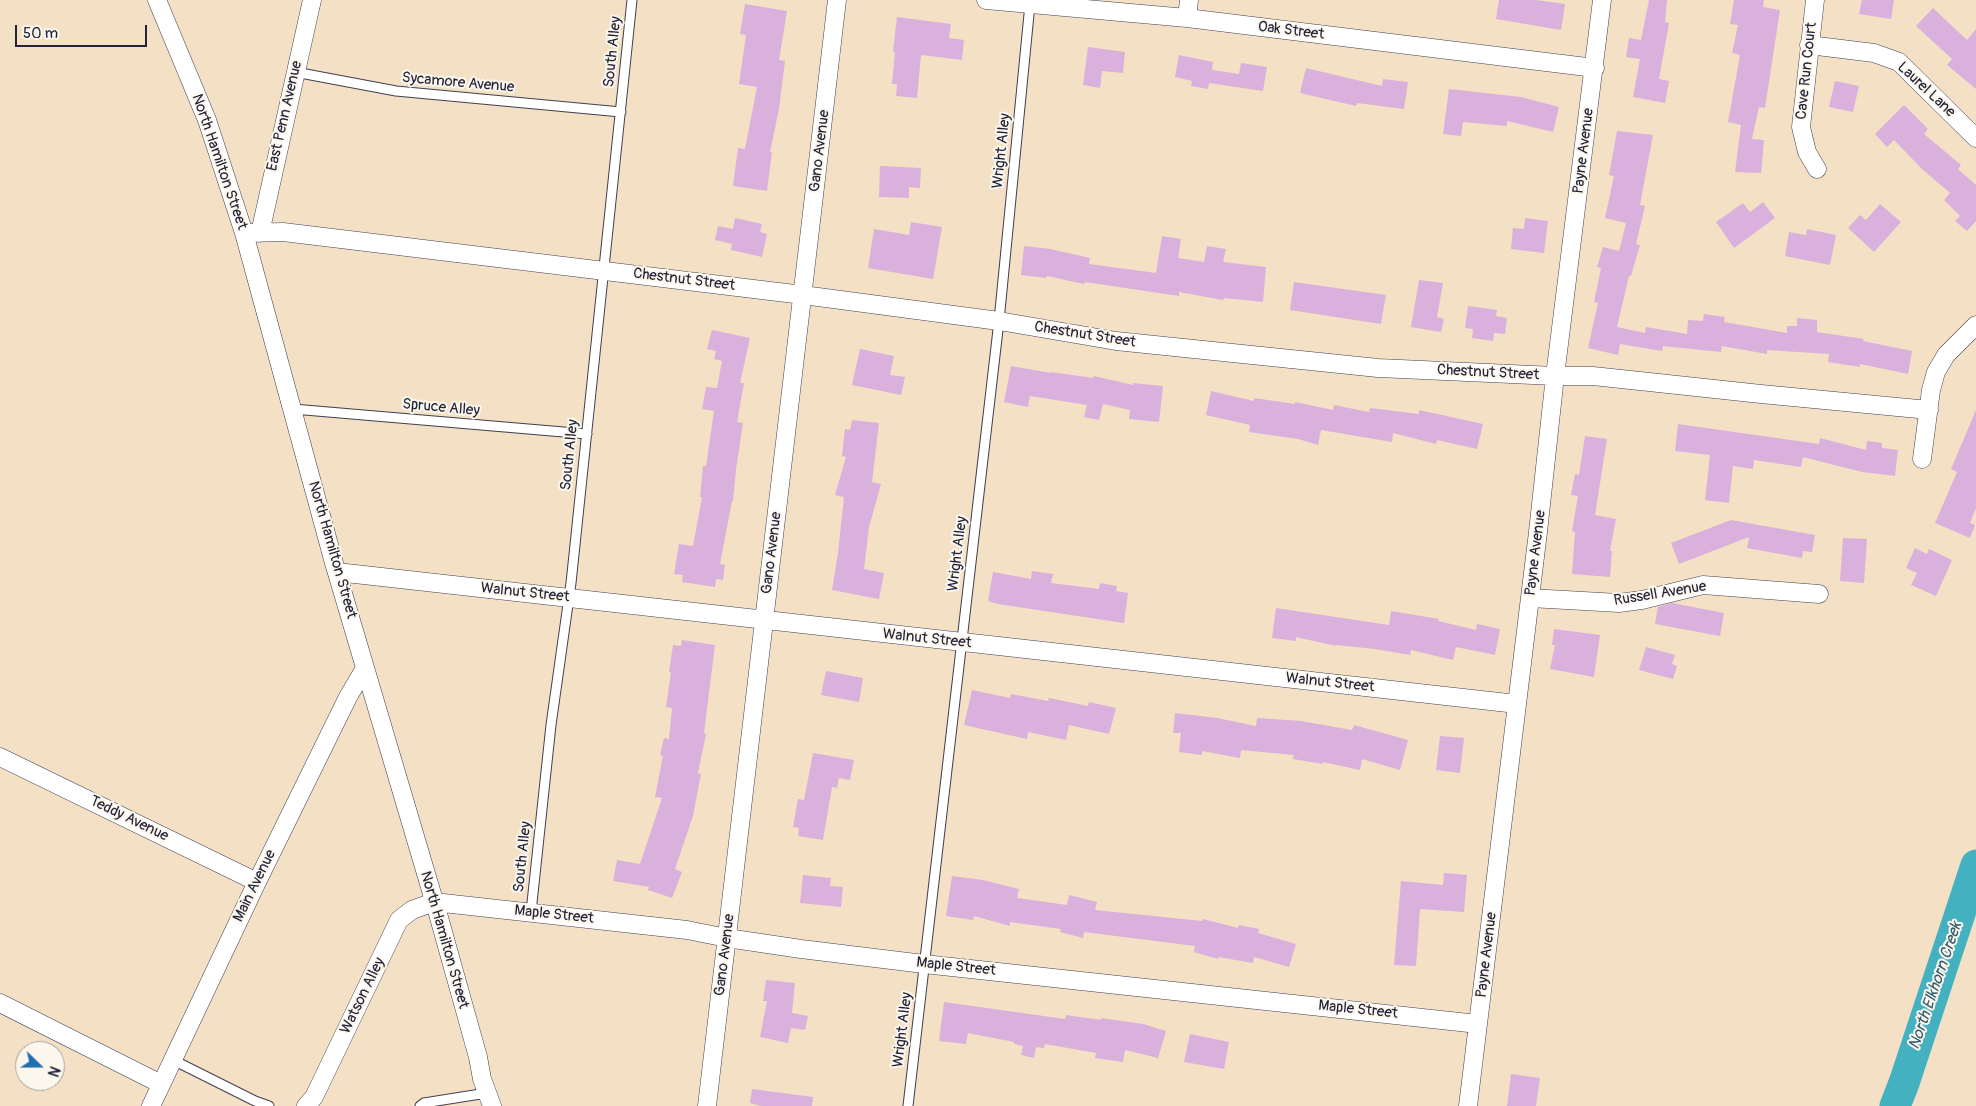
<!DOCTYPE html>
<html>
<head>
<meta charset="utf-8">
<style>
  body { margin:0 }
  #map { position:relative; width:1976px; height:1106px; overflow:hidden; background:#f4e0c5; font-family:Pangolin,sans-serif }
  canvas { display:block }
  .north { position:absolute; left:15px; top:1041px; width:50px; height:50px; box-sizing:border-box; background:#fbf7ec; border:1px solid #a4a2a5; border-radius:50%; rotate:112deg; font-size:14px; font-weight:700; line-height:20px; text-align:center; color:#22223b }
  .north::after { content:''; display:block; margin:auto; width:18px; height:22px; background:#1f6fb2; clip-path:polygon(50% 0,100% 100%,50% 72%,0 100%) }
  .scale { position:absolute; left:15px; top:25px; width:132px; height:22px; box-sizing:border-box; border:2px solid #22223b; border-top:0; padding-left:6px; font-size:15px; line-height:18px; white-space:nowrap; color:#22223b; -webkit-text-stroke:4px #fbf7ec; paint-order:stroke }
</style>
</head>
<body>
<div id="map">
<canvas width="1976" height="1106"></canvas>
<div class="north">N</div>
<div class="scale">50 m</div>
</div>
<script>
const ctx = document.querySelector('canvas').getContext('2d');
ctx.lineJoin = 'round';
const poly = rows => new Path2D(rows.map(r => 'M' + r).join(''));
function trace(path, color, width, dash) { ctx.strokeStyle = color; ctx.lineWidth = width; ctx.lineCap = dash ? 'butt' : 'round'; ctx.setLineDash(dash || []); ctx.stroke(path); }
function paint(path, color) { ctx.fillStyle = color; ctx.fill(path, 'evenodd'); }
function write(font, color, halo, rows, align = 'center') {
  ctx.font = font + ' Pangolin,sans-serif'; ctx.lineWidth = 4; ctx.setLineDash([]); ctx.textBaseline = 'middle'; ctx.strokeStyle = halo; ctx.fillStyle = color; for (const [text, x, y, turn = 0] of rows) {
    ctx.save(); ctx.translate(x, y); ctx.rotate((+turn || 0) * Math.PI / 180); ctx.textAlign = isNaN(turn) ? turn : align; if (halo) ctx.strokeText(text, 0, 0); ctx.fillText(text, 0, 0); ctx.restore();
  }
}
const river = poly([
  [1895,1106,1904,1083,1976,865]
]);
const building = poly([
  [1499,0,1536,0,1565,4,1561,30,1496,19],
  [1649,0,1667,0,1665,22,1669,23,1659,79,1669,81,1665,103,1633,97,1640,59,1626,57,1629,38,1641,40],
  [1734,0,1764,0,1763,7,1780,10,1765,108,1759,107,1752,139,1764,140,1761,173,1735,172,1741,125,1728,122,1740,55,1732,53,1738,25,1730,24],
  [1862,0,1894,0,1891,19,1859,14],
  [745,4,787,11,779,60,785,61,779,109,770,152,772,152,767,191,733,186,738,148,745,149,757,87,739,84,746,35,740,34],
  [1933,8,1967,40,1976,29,1976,89,1947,65,1952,59,1916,26],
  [897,17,951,24,949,38,964,40,962,60,921,55,917,98,896,96,897,84,892,84,895,52,893,51],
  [1088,47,1125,52,1123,73,1102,71,1100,88,1083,85],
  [1179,55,1213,62,1212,70,1239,74,1241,63,1267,67,1263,91,1209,83,1208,89,1191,86,1192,81,1175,77],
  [1306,68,1382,86,1383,79,1408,82,1404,109,1357,103,1356,106,1300,93],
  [1835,81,1859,86,1853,112,1829,107],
  [1449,89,1521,97,1559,107,1553,132,1507,121,1507,126,1463,122,1461,136,1443,134],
  [1904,105,1928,129,1924,134,1961,165,1958,169,1976,185,1976,221,1967,231,1955,221,1960,216,1944,200,1950,193,1923,170,1894,140,1887,147,1875,134],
  [1617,131,1653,135,1640,205,1645,206,1636,244,1640,245,1631,276,1629,276,1617,327,1645,333,1646,327,1687,334,1688,320,1703,321,1704,314,1725,317,1724,322,1787,333,1787,326,1797,326,1797,318,1817,320,1817,332,1864,339,1863,341,1912,351,1908,374,1860,364,1860,367,1828,362,1829,354,1767,350,1767,354,1722,346,1721,352,1663,346,1662,351,1620,344,1618,355,1588,348,1598,303,1594,302,1601,268,1597,267,1603,247,1619,251,1626,223,1605,218,1614,176,1609,175],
  [880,166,921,168,920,188,909,187,909,198,879,197],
  [1763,202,1775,218,1734,248,1716,222,1743,203,1750,212],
  [1880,204,1901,222,1874,252,1848,228,1860,215,1866,220],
  [735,218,762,224,760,232,767,234,762,257,731,250,732,244,715,240,718,226,733,229],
  [1525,218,1548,221,1544,253,1511,249,1513,228,1524,229],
  [911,222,942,227,933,279,868,268,874,229,909,235],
  [1807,229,1836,235,1830,265,1785,256,1789,232,1806,235],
  [1162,236,1181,239,1178,258,1204,262,1207,246,1226,249,1223,262,1266,267,1263,302,1224,298,1223,300,1179,292,1179,296,1085,282,1084,284,1047,276,1046,278,1021,275,1024,246,1050,249,1090,258,1089,264,1156,273],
  [1419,280,1443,283,1437,317,1444,319,1441,332,1411,327],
  [1294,282,1386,295,1381,324,1290,310],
  [1468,306,1497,310,1496,316,1507,318,1505,334,1494,333,1493,341,1472,338,1473,329,1465,328],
  [712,330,750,338,740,383,744,383,737,422,743,423,736,469,733,501,732,501,720,564,725,565,723,580,716,579,715,587,682,582,683,575,674,574,679,544,693,546,702,497,700,497,703,466,706,466,714,411,702,409,706,387,717,388,722,361,714,359,716,351,707,349],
  [860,349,894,356,890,375,905,377,901,395,852,385],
  [1011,366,1051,373,1051,372,1093,378,1094,376,1133,385,1133,383,1163,386,1159,422,1129,419,1130,410,1103,404,1099,420,1084,417,1087,405,1030,396,1028,407,1004,402],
  [1211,391,1254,401,1254,398,1295,404,1295,402,1333,410,1334,405,1369,412,1370,408,1419,414,1419,410,1483,424,1477,449,1437,440,1436,444,1393,433,1392,442,1321,430,1318,445,1298,439,1249,432,1250,425,1206,415],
  [1976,410,1976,508,1970,523,1975,525,1970,538,1935,523,1957,472,1951,469],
  [852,420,879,423,872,482,881,484,869,527,864,569,884,573,879,599,832,590,838,553,844,497,835,495,846,457,842,456,845,429,850,430],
  [1678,424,1819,444,1820,438,1866,450,1867,441,1882,443,1882,448,1898,450,1895,476,1862,472,1803,457,1801,467,1754,460,1753,469,1733,466,1729,503,1705,500,1710,455,1675,451],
  [1585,436,1607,439,1595,515,1616,519,1610,551,1612,551,1610,577,1572,574,1575,532,1572,531,1578,496,1571,495,1575,474,1579,475],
  [1731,520,1815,535,1812,552,1803,551,1802,558,1747,548,1749,537,1679,564,1671,543],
  [1843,538,1867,539,1864,583,1840,581],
  [1915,548,1927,554,1929,549,1952,560,1936,596,1911,585,1917,573,1906,568],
  [1032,571,1053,574,1051,583,1099,589,1100,583,1117,586,1116,591,1128,593,1124,623,998,604,988,601,993,572,1031,579],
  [1672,603,1724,613,1720,636,1655,624,1658,607],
  [1276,608,1389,625,1391,611,1439,619,1438,621,1476,630,1477,624,1500,629,1495,655,1456,647,1453,660,1411,650,1410,655,1375,649,1336,645,1336,646,1296,637,1296,641,1272,638],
  [1554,629,1600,635,1594,677,1550,669,1555,645,1552,645],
  [682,640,715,645,704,733,706,734,698,773,701,774,693,816,675,869,682,872,672,898,648,890,649,887,613,881,617,860,640,864,662,798,655,797,663,756,660,755,664,738,669,739,672,708,666,707,671,672,669,672,673,645,681,646],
  [1646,647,1675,655,1672,664,1677,666,1673,679,1639,670],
  [826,671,863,678,859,702,821,695],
  [972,690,1010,698,1011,694,1048,701,1049,698,1088,706,1089,702,1116,708,1109,734,1069,725,1066,740,1028,732,1027,739,964,725],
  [1175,713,1217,718,1256,726,1257,718,1301,721,1352,730,1354,725,1408,740,1400,770,1362,759,1360,770,1323,762,1323,764,1293,759,1294,755,1241,750,1240,758,1202,751,1202,755,1179,752,1181,733,1173,733],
  [1440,736,1464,738,1460,773,1436,770],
  [813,753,854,760,850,780,839,778,837,788,832,787,823,840,798,836,799,828,793,827,798,799,804,800],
  [1444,873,1467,875,1464,912,1420,909,1416,966,1394,965,1401,881,1443,885],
  [803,875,831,878,830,886,843,887,841,907,800,903],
  [952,876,983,880,1019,889,1017,898,1067,905,1069,895,1097,902,1095,910,1202,921,1203,919,1238,928,1239,925,1259,929,1258,933,1296,944,1289,967,1254,957,1253,963,1218,957,1218,959,1194,952,1195,946,1084,932,1083,938,1060,932,1061,929,1010,922,1010,926,974,916,973,920,946,916],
  [766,980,795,983,792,1013,808,1016,805,1030,791,1028,788,1043,760,1037,767,1001,763,1001],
  [944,1002,1065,1019,1066,1015,1101,1020,1101,1018,1143,1024,1166,1031,1158,1058,1125,1050,1123,1062,1095,1058,1096,1053,1045,1044,1044,1048,1036,1047,1034,1058,1021,1055,1023,1046,1014,1044,1014,1042,968,1033,966,1044,939,1041],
  [1190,1034,1229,1042,1224,1069,1184,1062],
  [1511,1074,1540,1078,1536,1106,1507,1106],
  [752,1089,813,1097,812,1106,761,1106,750,1103]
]);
const service = poly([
  [295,72,396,91,621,112],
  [293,409,587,434],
  [531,912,551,725,571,583,632,0],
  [173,1060,255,1101,269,1106],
  [420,1106,424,1103,487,1093],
  [908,1106,999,321,1030,4]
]);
const minor = poly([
  [157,0,207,120,244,233,334,563,438,914,478,1057,482,1079,492,1106],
  [986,0,1187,18,1595,68],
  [1815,0,1801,127,1807,152,1817,169],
  [1187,18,1189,0],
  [1809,45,1874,53,1899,62,1976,138],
  [244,233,283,232,803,295,999,321,1116,341,1378,368,1555,376,1593,376,1761,394,1929,410],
  [260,233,312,0],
  [1922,459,1931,390,1936,372,1946,355,1976,325],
  [337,572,1517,704],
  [1530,598,1619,603,1642,600,1703,585,1819,594],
  [0,757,257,882],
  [0,1003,161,1084],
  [151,1106,257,882,348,697,365,668],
  [306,1106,314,1097,399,920,412,910,434,902,687,930,727,938,801,949,924,964,1478,1024],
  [707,1106,837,0],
  [1468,1106,1538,532,1555,376,1602,0]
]);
const streetNames = [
  ["Oak Street",1291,31,7],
  ["South Alley",613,52,-84],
  ["Cave Run Court",1807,71,-84],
  ["Sycamore Avenue",458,83,5],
  ["Laurel Lane",1926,90,43],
  ["East Penn Avenue",285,116,-77],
  ["Gano Avenue",820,151,-83],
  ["Wright Alley",1002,151,-84],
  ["Payne Avenue",1584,151,-83],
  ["North Hamilton Street",219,162,71],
  ["Chestnut Street",684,280,7],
  ["Chestnut Street",1085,335,9],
  ["Chestnut Street",1488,373,3],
  ["Spruce Alley",441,408,5],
  ["South Alley",570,455,-84],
  ["North Hamilton Street",332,550,74],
  ["Gano Avenue",772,553,-83],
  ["Payne Avenue",1536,553,-83],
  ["Wright Alley",958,554,-83],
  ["Walnut Street",525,593,6],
  ["Russell Avenue",1660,594,-9],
  ["Walnut Street",927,639,6],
  ["Walnut Street",1330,683,6],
  ["Teddy Avenue",129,819,26],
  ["South Alley",523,857,-84],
  ["Main Avenue",255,886,-64],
  ["Maple Street",554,915,6],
  ["North Hamilton Street",444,940,74],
  ["Gano Avenue",725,955,-83],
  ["Payne Avenue",1487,955,-83],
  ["Maple Street",956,967,6],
  ["Watson Alley",363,996,-64],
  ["Maple Street",1358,1010,6],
  ["Wright Alley",903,1030,-83]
];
const waterNames = [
  ["North Elkhorn Creek",1936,986,-71]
];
trace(river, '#44b1c1', 31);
paint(building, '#d9b1dc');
trace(service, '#423e50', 11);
trace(minor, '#423e50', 19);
trace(service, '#fff', 9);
trace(minor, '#fff', 18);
write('15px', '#22223b', '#fbf7ec', streetNames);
write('italic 16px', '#305b71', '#fbf7ec', waterNames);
</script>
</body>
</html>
